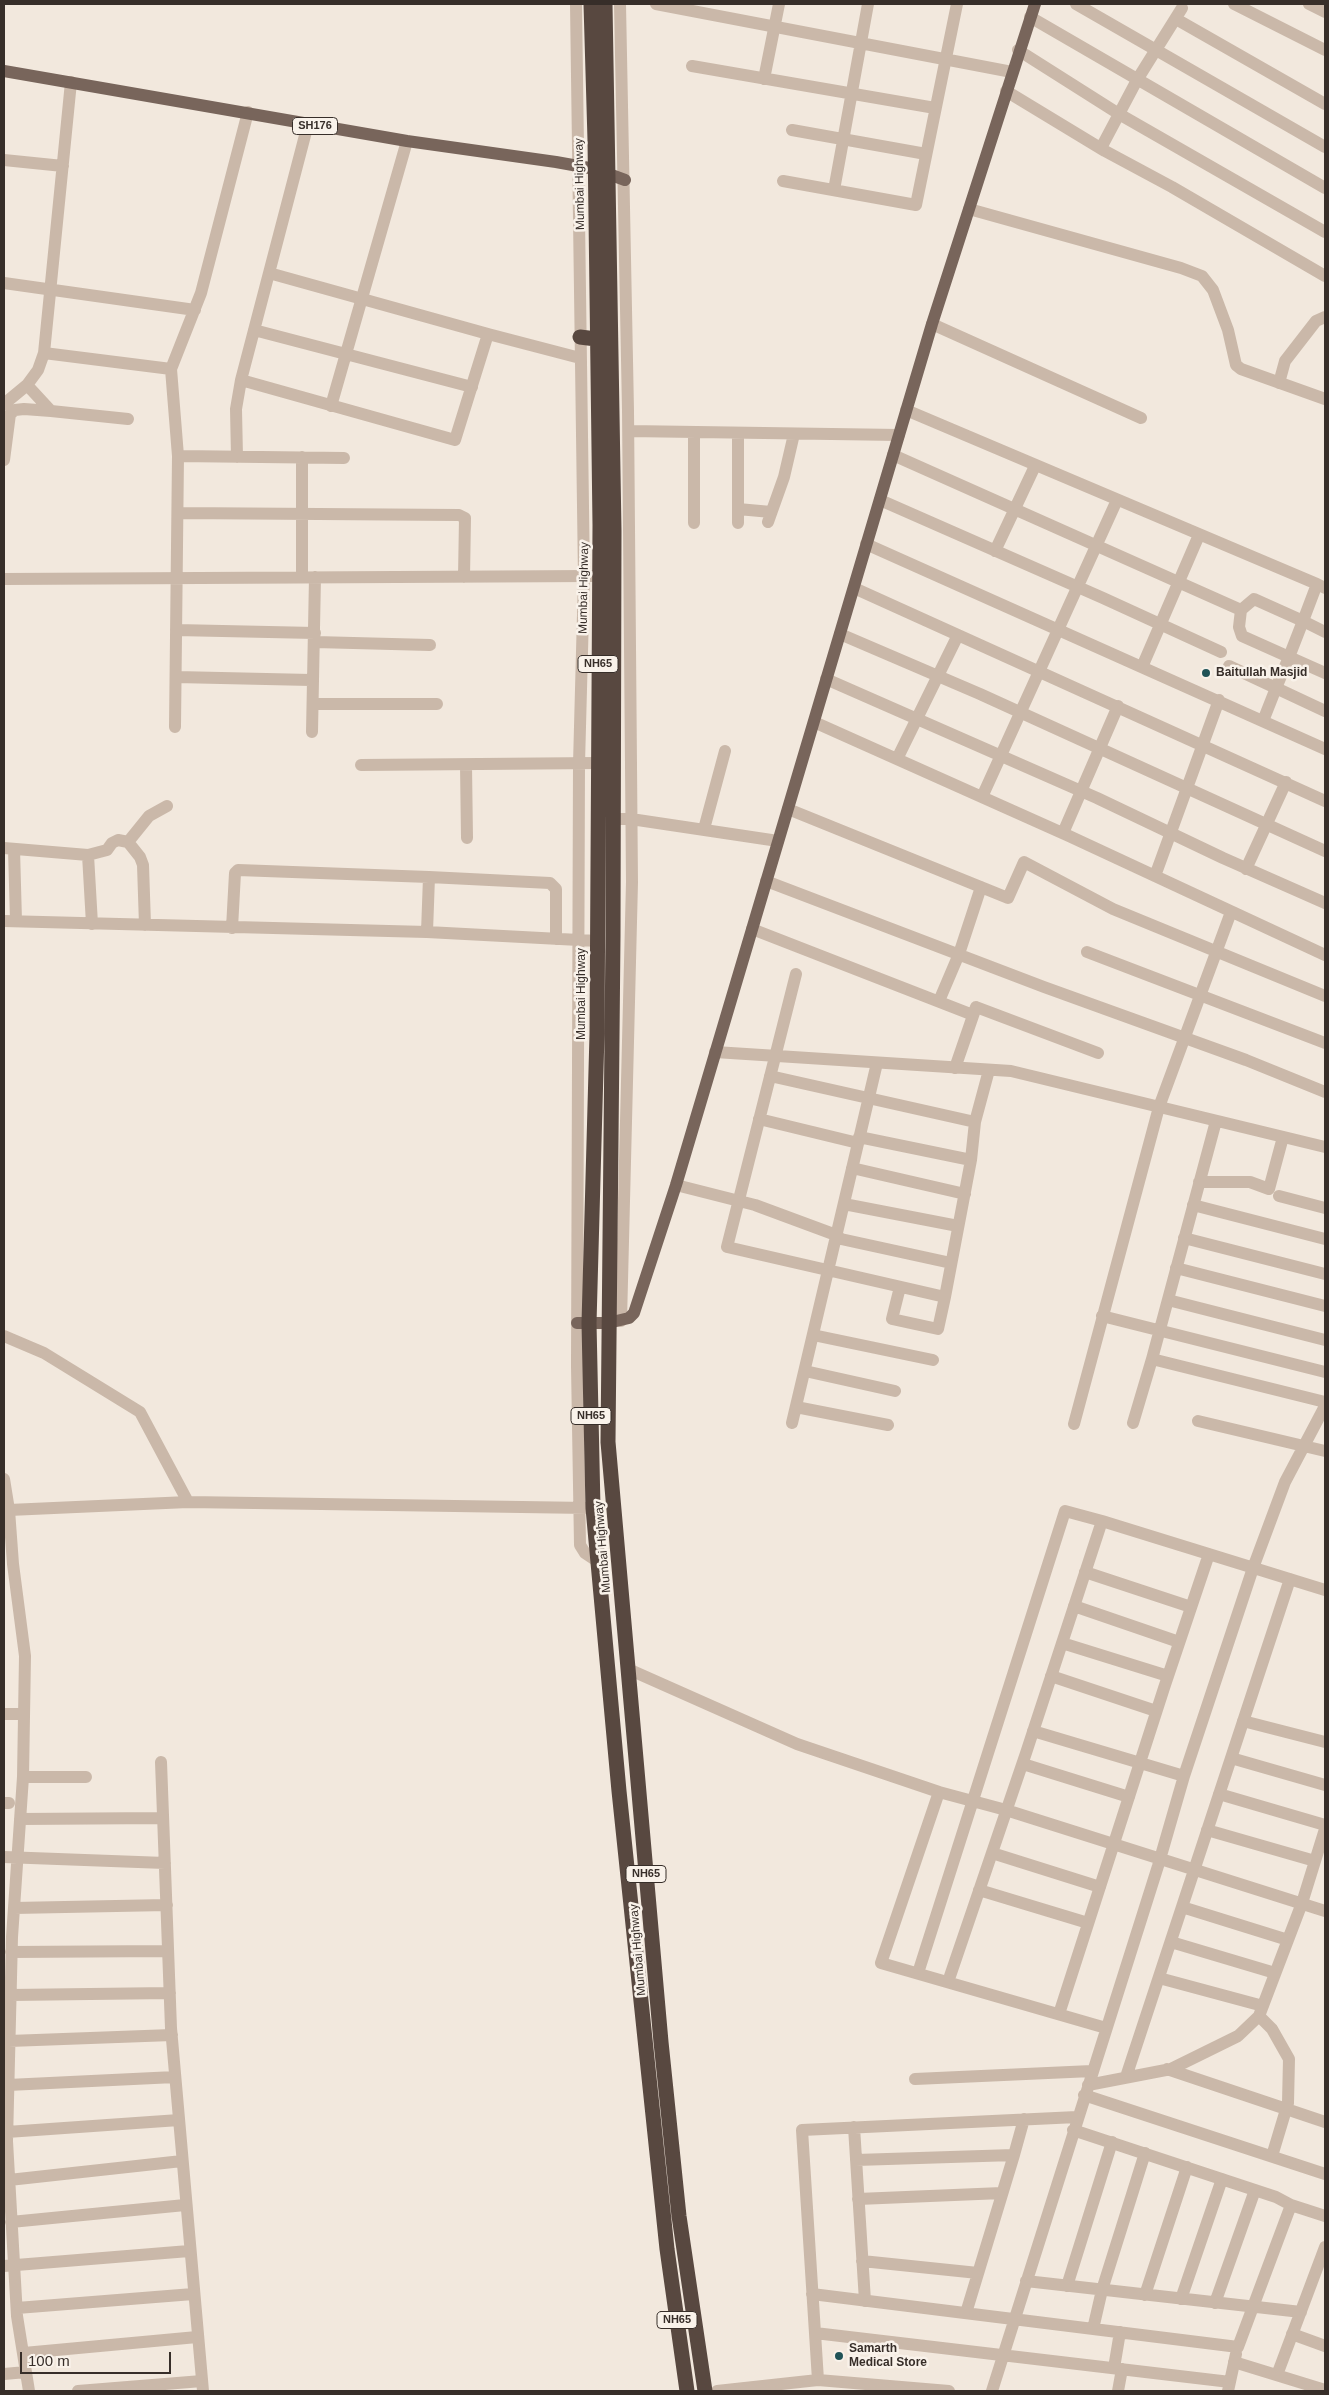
<!DOCTYPE html>
<html>
<head>
<meta charset="utf-8">
<style>
  body { margin:0 }
  #map { position:relative; width:1329px; height:2395px; overflow:hidden; background:#f2e8dd; font-family:Helvetica,sans-serif }
  canvas { display:block }
  .frame { position:absolute; inset:0; border:5px solid #372e29; pointer-events:none }
  .scale { position:absolute; left:20px; top:2352px; width:151px; height:22px; box-sizing:border-box; border:2px solid #372e29; border-top:0; padding-left:6px; font-size:15px; line-height:18px; white-space:nowrap; color:#372e29; -webkit-text-stroke:4px #f9f2ea; paint-order:stroke }
</style>
</head>
<body>
<div id="map">
<canvas width="1329" height="2395"></canvas>
<div class="frame"></div>
<div class="scale">100 m</div>
</div>
<script>
const ctx = document.querySelector('canvas').getContext('2d');
ctx.lineJoin = 'round';
const poly = rows => new Path2D(rows.map(r => 'M' + r).join(''));
function trace(path, color, width, dash) { ctx.strokeStyle = color; ctx.lineWidth = width; ctx.lineCap = dash ? 'butt' : 'round'; ctx.setLineDash(dash || []); ctx.stroke(path); }
function write(font, color, halo, rows, align = 'center') {
  ctx.font = font + ' Helvetica,sans-serif'; ctx.lineWidth = 5; ctx.setLineDash([]); ctx.textBaseline = 'middle'; ctx.strokeStyle = halo; ctx.fillStyle = color; for (const [text, x, y, turn = 0] of rows) {
    ctx.save(); ctx.translate(x, y); ctx.rotate((+turn || 0) * Math.PI / 180); ctx.textAlign = isNaN(turn) ? turn : align; if (halo) ctx.strokeText(text, 0, 0); ctx.fillText(text, 0, 0); ctx.restore();
  }
}
const minor = poly([
  [576,4,584,577,579,764,577,1366,580,1545,585,1553,597,1561],
  [620,4,628,410,632,882,621,1321],
  [656,4,1012,72],
  [1076,4,1325,147],
  [1234,4,1325,50],
  [1309,4,1325,12],
  [1030,17,1325,188],
  [1176,19,1325,104],
  [1018,50,1119,114,1325,232],
  [692,66,935,108],
  [764,79,779,4],
  [1006,91,1105,151,1172,187,1325,276],
  [792,130,926,154],
  [1101,148,1137,80,1182,8],
  [4,160,63,166],
  [783,181,916,205,957,4],
  [834,190,868,4],
  [969,209,1181,268,1202,276,1213,290,1228,330,1236,365,1241,369,1325,399],
  [4,283,195,310],
  [932,324,1141,418],
  [254,330,472,387],
  [488,334,580,358],
  [44,353,71,82],
  [241,380,455,440,488,334,269,273],
  [1279,383,1285,361,1316,321,1325,317],
  [4,404,27,385],
  [331,406,407,141],
  [906,410,1317,584],
  [128,419,51,411,27,385,38,370,44,353,171,369],
  [629,431,899,435],
  [893,455,1241,610],
  [178,456,344,458],
  [237,457,236,409,241,380,308,124],
  [4,460,10,414,15,410,24,409,51,411],
  [880,500,1103,598,1221,652],
  [738,509,771,512],
  [178,513,459,515,465,518,464,577],
  [768,522,784,477,794,434],
  [694,523,694,433],
  [738,523,738,433],
  [866,544,1325,749],
  [995,551,1035,466],
  [302,577,302,457],
  [4,579,592,576],
  [854,588,1325,801],
  [1325,588,1317,584,1303,621,1325,632],
  [176,630,315,633],
  [840,634,980,694,1325,851],
  [315,642,430,645],
  [1229,666,1325,711],
  [1142,667,1199,535],
  [176,677,311,680],
  [826,679,1097,798,1223,858,1325,903],
  [313,704,437,704],
  [1263,721,1276,688,1289,657,1303,621,1254,599,1241,610,1239,627,1242,636,1289,657,1325,673],
  [814,722,1069,836,1325,955],
  [175,727,178,456,171,369,201,293,248,112],
  [312,732,315,577],
  [897,759,958,635],
  [361,765,598,763],
  [466,765,467,838],
  [982,797,1117,500],
  [788,809,1008,898,1024,862,1113,909,1325,996],
  [613,819,631,819,778,841],
  [704,829,725,751],
  [1063,833,1118,706],
  [4,848,88,855,107,850,112,843,118,840,128,842],
  [14,849,16,921],
  [88,855,92,924],
  [1246,869,1286,782],
  [1155,876,1219,700],
  [766,881,1044,987,1246,1060,1325,1092],
  [4,921,427,932,598,941],
  [145,925,143,865,140,857,128,842,149,816,167,806],
  [232,928,235,873,238,870,429,877],
  [752,929,973,1015],
  [427,932,429,877,550,883,556,889,556,939],
  [1087,952,1325,1043],
  [796,974,727,1247,945,1297,971,1160,975,1122,989,1070],
  [939,1001,959,954,981,887],
  [715,1052,1011,1071,1325,1147],
  [955,1068,976,1007,1098,1053],
  [770,1076,975,1122],
  [759,1119,858,1143],
  [1216,1121,1152,1359,1325,1402],
  [859,1137,971,1160],
  [852,1168,965,1194],
  [1199,1182,1250,1182,1269,1189,1283,1137],
  [676,1185,755,1205,836,1235,841,1239,951,1263],
  [1279,1196,1325,1208],
  [844,1204,958,1226],
  [1193,1205,1325,1239],
  [1184,1238,1325,1274],
  [1176,1268,1325,1306],
  [900,1287,892,1319,938,1329,945,1297],
  [1168,1300,1325,1340],
  [1102,1316,1325,1372],
  [813,1335,933,1360],
  [4,1336,44,1353,140,1412,188,1502,588,1508],
  [805,1371,895,1391],
  [796,1407,888,1425],
  [1198,1421,1325,1451],
  [792,1423,877,1063],
  [1133,1423,1152,1359],
  [1074,1424,1159,1107,1231,912],
  [4,1479,9,1510,13,1564,25,1656,23,1777,12,1937,7,2141,17,2316,29,2391],
  [9,1510,188,1502],
  [1102,1521,1325,1590],
  [1085,1572,1191,1607],
  [1074,1606,1179,1642],
  [1062,1643,1168,1676],
  [628,1669,797,1744,939,1792],
  [1051,1676,1156,1711],
  [4,1714,24,1714],
  [1243,1721,1325,1742],
  [1033,1731,1184,1776],
  [1231,1758,1325,1785],
  [161,1762,171,2028,203,2391],
  [1023,1764,1129,1797],
  [23,1777,86,1777],
  [1219,1794,1325,1825],
  [4,1803,9,1803],
  [20,1819,163,1818],
  [1207,1830,1315,1861],
  [992,1853,1100,1887],
  [4,1857,165,1863],
  [979,1890,1088,1923],
  [1182,1907,1288,1940],
  [14,1908,167,1905],
  [1171,1942,1275,1973],
  [11,1952,168,1951],
  [918,1973,1065,1511,1102,1521,1026,1753,948,1982],
  [1159,1978,1263,2006],
  [10,1995,170,1993],
  [1059,2014,1164,1688,1209,1554],
  [1259,2016,1272,2029,1289,2059,1288,2103,1272,2156],
  [1106,2028,881,1963,939,1792,1006,1810,1325,1911],
  [9,2041,172,2035],
  [1167,2069,1325,2122],
  [1126,2077,1290,1579],
  [915,2079,1092,2071],
  [8,2085,175,2077],
  [1088,2085,1171,2069,1238,2036,1259,2016,1302,1903,1325,1829],
  [1084,2095,1325,2174],
  [854,2127,865,2301],
  [1073,2130,1276,2197,1291,2205,1325,2216],
  [7,2132,179,2120],
  [1014,2155,1024,2119],
  [856,2160,1014,2155,966,2313],
  [9,2180,182,2161],
  [858,2199,1002,2193],
  [11,2222,185,2205],
  [862,2261,978,2273],
  [4,2266,189,2251],
  [1026,2281,1301,2312],
  [1067,2286,1112,2142],
  [812,2294,1238,2347,1291,2205],
  [1145,2295,1187,2167],
  [1181,2299,1222,2179],
  [1215,2303,1255,2190],
  [17,2308,193,2294],
  [1093,2329,1102,2290,1145,2153],
  [815,2333,1230,2382],
  [1292,2334,1325,2346],
  [24,2353,197,2337],
  [1234,2362,1325,2390],
  [1114,2368,1120,2332],
  [4,2374,26,2372],
  [1277,2375,1325,2247],
  [818,2380,802,2130,1077,2117],
  [78,2391,202,2381],
  [717,2391,818,2380,949,2391],
  [992,2391,1158,1866,1184,1776,1253,1568,1285,1482,1325,1406],
  [1118,2391,1122,2369],
  [1228,2391,1236,2354]
]);
const major = poly([
  [4,71,407,141,556,162,595,169,625,180],
  [577,1323,608,1323,629,1318,634,1313,676,1185,932,324,1035,4]
]);
const highway = poly([
  [591,4,595,140,600,525,597,1034,589,1323,593,1508,619,1791,667,2249,687,2391],
  [605,4,614,531,613,936,608,1442,661,2042,679,2216,705,2391],
  [580,337,596,339]
]);
const markers = [
  [1206,673,5,"#205357"],
  [839,2356,5,"#205357"]
];
const shields = [
  [315,126,45],
  [598,664,40],
  [591,1416,40],
  [646,1874,40],
  [677,2320,40]
];
const shieldNames = [
  ["SH176",315,126],
  ["NH65",598,664],
  ["NH65",591,1416],
  ["NH65",646,1874],
  ["NH65",677,2320]
];
const streetNames = [
  ["Mumbai Highway",580,184,-91],
  ["Mumbai Highway",584,588,-89],
  ["Mumbai Highway",582,994,-90],
  ["Mumbai Highway",603,1547,-95],
  ["Mumbai Highway",638,1950,-95]
];
const poiNames = [
  ["Baitullah Masjid",1216,673],
  ["Samarth",849,2349],
  ["Medical Store",849,2363]
];
trace(minor, '#cab8a9', 12);
trace(major, '#78655b', 12);
trace(highway, '#584840', 15);
for (const [x, y, r, color] of markers) { const dot = new Path2D(); dot.arc(x, y, r, 0, 2 * Math.PI); ctx.fillStyle = color; ctx.fill(dot); trace(dot, '#f9f2ea', 2); }
for (const [x, y, w] of shields) { const box = new Path2D(); box.roundRect(x - w / 2, y - 8.5, w, 17, 4); ctx.fillStyle = '#f9f2ea'; ctx.fill(box); trace(box, '#372e29', 1); }
write('bold 11px', '#372e29', null, shieldNames);
write('12px', '#372e29', '#f9f2ea', streetNames);
write('bold 12px', '#372e29', '#f9f2ea', poiNames, 'left');
</script>
</body>
</html>
